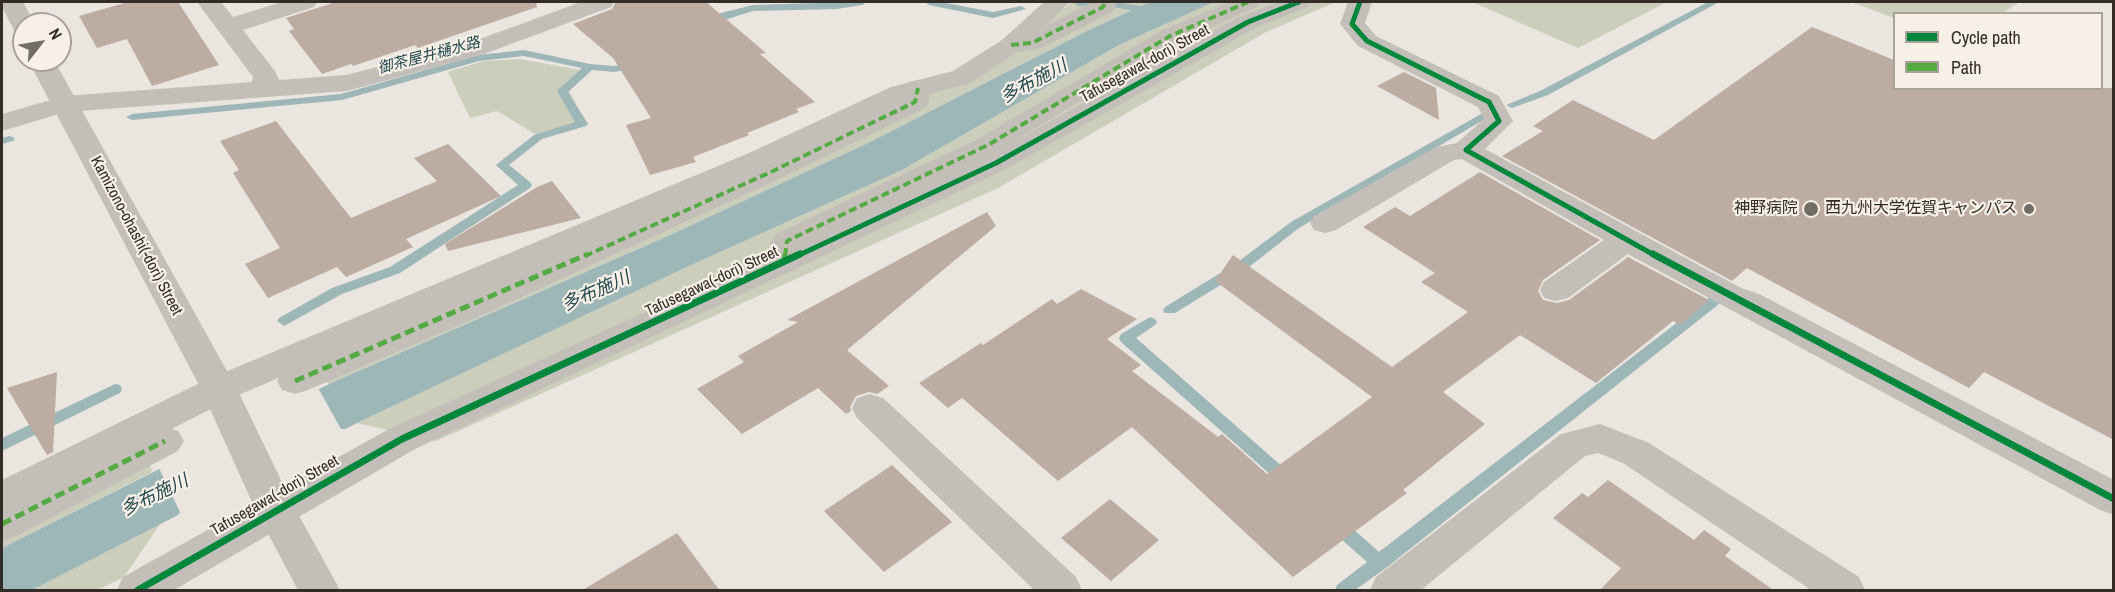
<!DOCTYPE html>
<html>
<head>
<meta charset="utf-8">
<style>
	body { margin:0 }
	#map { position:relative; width:2115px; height:592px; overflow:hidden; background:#eae5de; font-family:"Archivo Narrow",sans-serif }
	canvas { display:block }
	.frame { position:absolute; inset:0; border:3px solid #332c27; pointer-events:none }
	.legend { position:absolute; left:1893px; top:12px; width:210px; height:78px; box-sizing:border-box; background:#f7f0e6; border:2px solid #a9a29a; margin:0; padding:8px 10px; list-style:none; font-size:18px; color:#332c27 }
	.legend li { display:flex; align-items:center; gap:12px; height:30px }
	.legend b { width:30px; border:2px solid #a9a29a }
	.north { position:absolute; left:12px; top:12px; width:60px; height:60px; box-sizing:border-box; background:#f7f0e6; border:2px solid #a9a29a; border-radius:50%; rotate:59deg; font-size:16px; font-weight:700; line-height:24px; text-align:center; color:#332c27 }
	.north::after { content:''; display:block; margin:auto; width:21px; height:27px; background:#736d67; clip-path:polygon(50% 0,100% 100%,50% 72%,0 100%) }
</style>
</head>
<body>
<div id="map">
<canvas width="2115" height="592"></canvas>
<div class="frame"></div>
<ul class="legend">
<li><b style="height:8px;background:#00873e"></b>Cycle path</li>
<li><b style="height:8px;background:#54ab44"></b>Path</li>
</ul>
<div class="north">N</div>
</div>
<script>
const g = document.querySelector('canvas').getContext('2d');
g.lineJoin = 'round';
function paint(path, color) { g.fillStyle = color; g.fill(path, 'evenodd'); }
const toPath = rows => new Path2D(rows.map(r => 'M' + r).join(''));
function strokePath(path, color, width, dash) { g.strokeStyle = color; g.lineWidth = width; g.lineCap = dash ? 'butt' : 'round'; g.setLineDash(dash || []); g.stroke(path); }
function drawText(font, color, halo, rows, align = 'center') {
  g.font = font + ' "Archivo Narrow","Noto Sans JP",sans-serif'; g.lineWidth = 4.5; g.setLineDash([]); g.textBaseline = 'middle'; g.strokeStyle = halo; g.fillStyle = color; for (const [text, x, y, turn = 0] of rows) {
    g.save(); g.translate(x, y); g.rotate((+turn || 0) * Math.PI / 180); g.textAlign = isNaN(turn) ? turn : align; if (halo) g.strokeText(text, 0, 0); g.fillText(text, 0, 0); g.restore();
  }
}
paint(toPath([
	[1072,2,1150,2,1089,30,868,143,668,236,329,384,310,367,902,99,975,79],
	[1214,2,1336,2,1266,32,998,188,436,441,357,423,689,266,902,170,1119,45],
	[1472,2,1667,2,1578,48],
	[1851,2,2019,2,2003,13,1894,14,1894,18],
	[520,59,585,71,568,89,585,121,537,135,497,111,470,118,448,72,484,61],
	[144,439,152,472,2,548,2,511],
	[160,524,124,577,97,590,32,590]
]), '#caceba');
paint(toPath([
	[1150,2,1214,2,1119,45,902,170,689,266,357,423,32,590,2,590,2,548,329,384,668,236,868,143,1089,30]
]), '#9db7b8');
paint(toPath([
	[317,386,341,429,351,429,176,519,180,512,158,466]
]), '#eae5de');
paint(toPath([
	[847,2,867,2,862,5,837,9,753,11,705,26,700,23,721,13,753,5,847,2],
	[924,2,941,2,993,12,1021,6,1026,9,993,18,929,5,924,2],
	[1075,2,1116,2,1151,8,1156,11,1151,14,1114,7,1079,6,1076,5,1075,2],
	[1708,2,1719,2,1548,95,1512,108,1506,105,1540,91,1708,2],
	[524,50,590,64,614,66,637,62,642,65,641,67,614,72,592,70,568,92,588,124,586,126,542,139,509,165,530,182,532,185,530,188,400,273,342,294,284,326,277,321,279,318,332,288,390,267,518,185,496,165,534,135,575,122,557,91,582,68,524,56,479,61,342,100,132,120,126,117,132,114,341,94,478,55,524,50],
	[1481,114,1487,117,1485,119,1299,228,1245,270,1175,313,1165,313,1163,310,1165,307,1235,264,1291,222,1481,114],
	[9,136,13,137,15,139,13,141,2,144,2,138,9,136],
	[1714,296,1719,298,1721,301,1719,304,1386,568,1355,590,1335,590,1337,585,1367,562,1331,530,1329,525,1331,520,1337,518,1343,520,1379,552,1709,298,1714,296],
	[1150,317,1155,319,1157,322,1155,325,1136,338,1293,476,1295,480,1293,484,1287,486,1281,484,1121,342,1119,338,1121,334,1150,317],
	[115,384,120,385,122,389,120,393,2,451,2,438,115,384]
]), '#9db7b8');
paint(toPath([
	[128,2,178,2,219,65,152,86,127,39,97,48,79,16],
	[336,2,536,2,537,7,418,48,415,45,353,66,351,64,322,74,289,31,294,29,286,18],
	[616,2,706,2,766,53,760,54,815,102,796,109,799,112,747,133,749,135,693,157,696,162,650,175,626,125,651,118,613,58,573,24,612,9],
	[1812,27,1894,60,1894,88,2114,88,2114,440,1984,372,1969,388,1747,268,1732,281,1502,156,1543,131,1533,126,1573,100,1654,140],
	[1404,72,1436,88,1439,120,1377,86],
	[276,121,351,218,437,181,414,158,448,144,501,196,406,239,413,247,346,277,337,267,268,298,245,264,280,248,233,173,239,170,220,141],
	[1480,172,1600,240,1543,280,1538,291,1543,300,1557,303,1569,300,1628,257,1709,300,1680,325,1673,321,1596,383,1520,335,1443,392,1485,424,1403,490,1407,493,1293,577,1132,427,1058,481,962,398,948,408,919,383,981,343,983,345,1052,299,1057,304,1081,289,1137,319,1107,339,1141,365,1132,371,1218,437,1222,434,1267,474,1372,397,1215,281,1233,255,1392,367,1468,312,1421,282,1435,273,1363,227,1395,207,1410,216],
	[552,181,581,218,448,251,445,244,537,187],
	[987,212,996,226,847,350,889,386,877,394,869,392,856,396,850,407,851,411,846,414,818,388,742,434,697,389,744,362,738,356,798,322,787,320],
	[57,372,53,452,47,455,7,388],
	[892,465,952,522,884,572,824,511],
	[1608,480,1694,540,1704,530,1731,549,1725,556,1775,591,1599,591,1621,568,1553,518,1582,493,1588,497],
	[1110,499,1159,540,1111,581,1061,538],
	[677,533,720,591,581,591]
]), '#bcaca2');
paint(toPath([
	[1093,2,1117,2,1112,12,1041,48,1011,53,1002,50,998,45,1002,40,1026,36,1093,2],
	[1229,2,1260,2,1257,7,1179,41,998,151,802,246,800,263,795,270,784,274,773,270,768,263,771,241,776,234,978,139,1161,31,1229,2],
	[918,80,927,82,931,88,929,102,925,108,783,177,480,316,308,390,295,394,282,390,277,381,282,372,456,300,763,165,902,98,909,82,918,80],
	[165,427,178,431,184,441,178,451,16,536,2,540,2,506,152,431,165,427]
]), '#c3beb8');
paint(toPath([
	[197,2,221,2,233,17,282,2,317,2,314,7,243,30,275,71,279,80,346,75,466,44,581,2,614,2,611,7,484,54,347,91,66,112,2,131,2,114,64,96,252,82,253,77,197,2],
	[1044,2,1070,2,1020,50,971,83,909,99,769,165,232,398,16,509,2,514,2,480,206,380,749,153,891,87,953,71,1002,40,1044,2],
	[1279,2,1311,2,1308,7,1257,27,1006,169,415,449,174,590,117,590,123,577,389,429,986,157,1239,17,1279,2],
	[1348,2,1372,2,1365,23,1376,36,1499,96,1513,121,1485,149,1739,287,1761,295,2114,480,2114,515,2100,510,1628,254,1568,298,1556,301,1544,298,1540,290,1544,282,1604,240,1462,159,1454,160,1336,230,1325,233,1314,230,1310,223,1314,216,1436,147,1457,143,1484,119,1478,107,1358,46,1340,24,1348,2],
	[870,394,883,398,1076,577,1082,590,1034,590,857,418,852,408,857,398,870,394],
	[1600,424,1649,443,1859,577,1865,590,1811,590,1623,463,1598,453,1585,456,1421,590,1370,590,1376,577,1561,434,1600,424]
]), '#c3beb8');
paint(toPath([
	[2,2,23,2,35,24,24,24,24,34,15,32,2,7,2,2],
	[28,60,54,60,237,389,292,503,340,590,298,590,256,511,201,389,28,60]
]), '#c3beb8');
strokePath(toPath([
	[1011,45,1032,43,1103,7,1105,2],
	[585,256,773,171,915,102,918,88],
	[785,256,787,241,988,145,1170,36,1248,2]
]), '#54ab44', 4, [8, 4]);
strokePath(toPath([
	[784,263,785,254],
	[295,381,588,254],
	[2,524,165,441]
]), '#54ab44', 5, [10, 5]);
strokePath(toPath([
	[1360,2,1352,24,1367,41,1489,102,1499,121,1466,150,1656,256],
	[797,256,996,163,1248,22,1299,2]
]), '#00873e', 5);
strokePath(toPath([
	[1653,254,2114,499],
	[138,590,402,439,800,254]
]), '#00873e', 7);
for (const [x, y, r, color] of [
	[1811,209,8,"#736d67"],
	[2029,209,6,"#736d67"]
]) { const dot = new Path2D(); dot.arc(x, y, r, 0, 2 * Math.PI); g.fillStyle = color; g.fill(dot); strokePath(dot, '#f7f0e6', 2); }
drawText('italic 15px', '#21494f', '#f7f0e6', [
	["御茶屋井樋水路",429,56,-15]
]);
drawText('16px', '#332c27', '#f7f0e6', [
	["Tafusegawa(-dori) Street",1145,64,-29],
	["Kamizono-ohashi(-dori) Street",136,236,62],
	["Tafusegawa(-dori) Street",712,282,-25],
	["Tafusegawa(-dori) Street",275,496,-30]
]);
drawText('16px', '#332c27', '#f7f0e6', [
	["神野病院",1798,209],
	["西九州大学佐賀キャンパス",2017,209]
], 'right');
drawText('italic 18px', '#21494f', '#f7f0e6', [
	["多布施川",1034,82,-28],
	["多布施川",596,292,-24],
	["多布施川",155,496,-26]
]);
</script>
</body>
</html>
